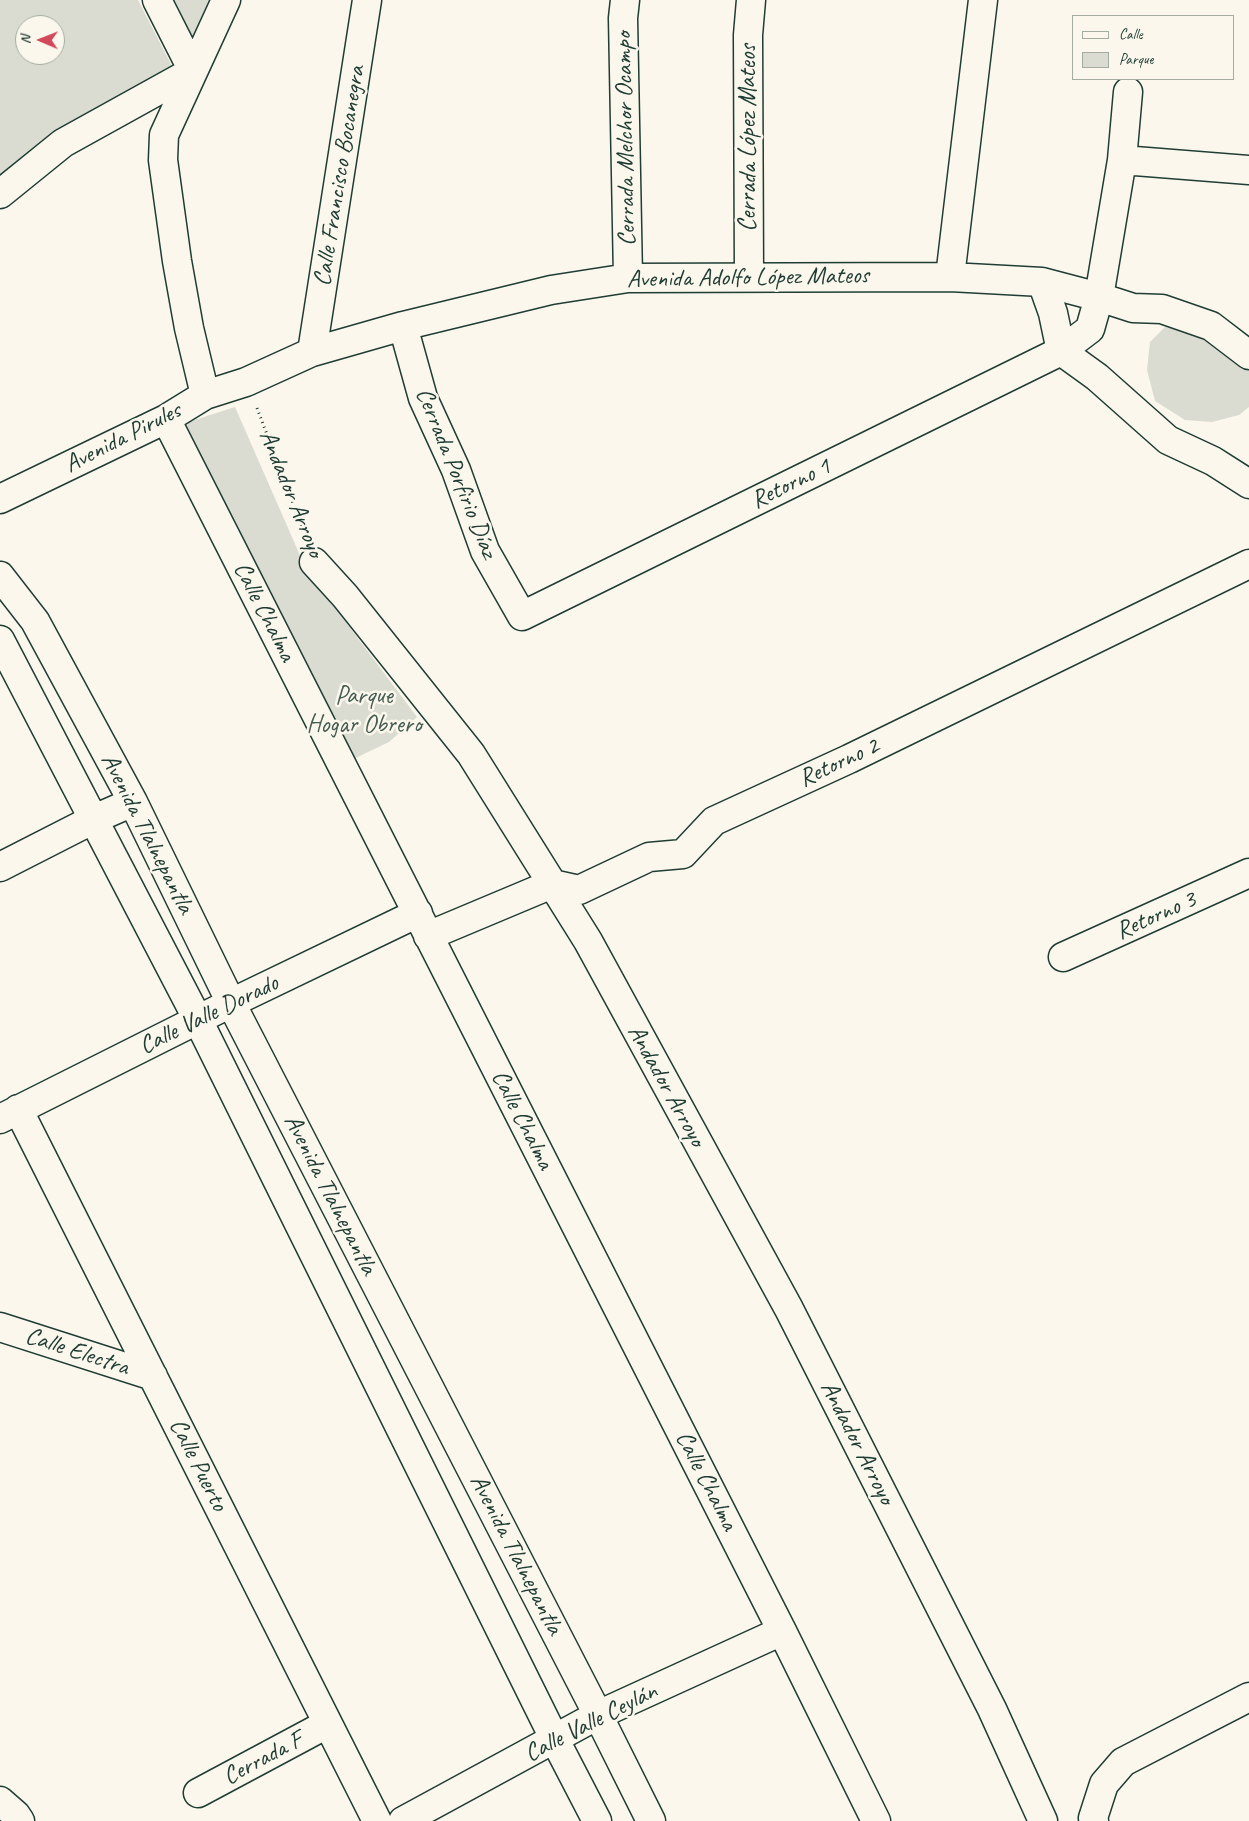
<!DOCTYPE html>
<html>
<head>
<meta charset="utf-8">
<style>
	body { margin:0 }
	#map { position:relative; width:1249px; height:1821px; overflow:hidden; background:#fbf7ec; font-family:Caveat,sans-serif }
	canvas { display:block }
	.legend { position:absolute; left:1072px; top:15px; width:162px; height:65px; box-sizing:border-box; background:#fbf7ec; border:1px solid #a3ada2; margin:0; padding:6px 9px; list-style:none; font-size:15px; color:#1f3d34 }
	.legend li { display:flex; align-items:center; gap:10px; height:25px }
	.legend b { width:25px; border:1px solid #a3ada2 }
	.north { position:absolute; left:15px; top:15px; width:50px; height:50px; box-sizing:border-box; background:#fbf7ec; border:1px solid #a3ada2; border-radius:50%; rotate:271deg; font-size:14px; font-weight:700; line-height:20px; text-align:center; color:#1f3d34 }
	.north::after { content:''; display:block; margin:auto; width:18px; height:22px; background:#d1495b; clip-path:polygon(50% 0,100% 100%,50% 72%,0 100%) }
</style>
</head>
<body>
<div id="map">
<canvas width="1249" height="1821"></canvas>
<ul class="legend">
<li><b style="height:6px;background:#fbf7ec"></b>Calle</li>
<li><b style="height:14px;background:#dbdcd1"></b>Parque</li>
</ul>
<div class="north">N</div>
</div>
<script>
const g = document.querySelector('canvas').getContext('2d');
g.lineJoin = 'round';
function paint(path, color) { g.fillStyle = color; g.fill(path, 'evenodd'); }
const toPath = rows => new Path2D(rows.map(r => 'M' + r).join(''));
function strokePath(path, color, width, dash) { g.strokeStyle = color; g.lineWidth = width; g.lineCap = dash ? 'butt' : 'round'; g.setLineDash(dash || []); g.stroke(path); }
function drawText(font, color, halo, rows, align = 'center') {
  g.font = font + ' Caveat,sans-serif'; g.lineWidth = 5; g.setLineDash([]); g.textBaseline = 'middle'; g.strokeStyle = halo; g.fillStyle = color; for (const [text, x, y, turn = 0] of rows) {
    g.save(); g.translate(x, y); g.rotate((+turn || 0) * Math.PI / 180); g.textAlign = isNaN(turn) ? turn : align; if (halo) g.strokeText(text, 0, 0); g.fillText(text, 0, 0); g.restore();
  }
}
paint(toPath([
	[0,0,138,0,174,70,0,179],
	[25,25,55,25,55,55,25,55],
	[167,0,216,0,191,49],
	[1165,327,1179,329,1210,342,1249,363,1249,407,1239,415,1212,422,1185,420,1155,401,1147,370,1150,342],
	[235,407,306,569,417,717,389,742,341,765,182,424]
]), '#dbdcd1');
const minor = toPath([
	[157,0,193,71],
	[625,0,623,18,628,278],
	[1122,160,1249,170],
	[0,194,63,143,193,71],
	[749,277,748,35,751,0],
	[950,277,983,0],
	[1042,282,1053,313,1061,351,1097,377,1168,440,1213,461,1249,484],
	[403,326,423,398,456,470,485,551,522,616,1061,351,1090,329,1099,297,1122,160,1128,92],
	[312,352,367,0],
	[205,395,189,328,177,261,163,160,164,135,226,0],
	[166,419,782,1631,876,1821],
	[0,499,166,419,205,395,246,382,312,352,403,326,551,290,628,278,950,277,1042,282,1099,297,1133,308,1162,309,1211,326,1249,355],
	[314,562,345,596,471,754,588,941,789,1309,992,1709,1043,1821],
	[0,576,35,621,133,802,231,1003,598,1715,651,1821],
	[0,640,198,1020,555,1740,597,1821],
	[0,867,94,819,133,802],
	[428,936,552,884,579,890,649,857,683,854,714,821,849,759,1249,564],
	[1063,957,1249,873],
	[18,1109,377,1821],
	[0,1119,231,1003,418,913],
	[0,1327,153,1376],
	[198,1793,327,1724],
	[0,1801,16,1815,20,1821],
	[403,1821,598,1715,782,1631],
	[1094,1821,1093,1818,1104,1784,1123,1762,1249,1697]
]);
strokePath(minor, '#1f3d34', 31);
strokePath(toPath([
	[257,408,305,535]
]), '#1f3d34', 3, [1, 4]);
strokePath(minor, '#fbf7ec', 28);
drawText('25px', '#1f3d34', '#fbf7ec', [
	["Cerrada López Mateos",748,138,-90],
	["Cerrada Melchor Ocampo",626,139,-91],
	["Calle Francisco Bocanegra",340,176,-81],
	["Avenida Adolfo López Mateos",748,278,-1],
	["Avenida Pirules",123,438,-27],
	["Cerrada Porfirio Díaz",456,473,68],
	["Retorno 1",791,484,-26],
	["Andador Arroyo",291,494,68],
	["Calle Chalma",264,612,63],
	["Retorno 2",839,763,-25],
	["Avenida Tlalnepantla",147,834,63],
	["Retorno 3",1156,916,-24],
	["Calle Valle Dorado",209,1015,-26],
	["Andador Arroyo",666,1086,61],
	["Calle Chalma",522,1120,63],
	["Avenida Tlalnepantla",330,1195,63],
	["Calle Electra",77,1352,18],
	["Andador Arroyo",857,1443,63],
	["Calle Puerto",198,1465,63],
	["Calle Chalma",706,1481,63],
	["Avenida Tlalnepantla",516,1555,63],
	["Calle Valle Ceylán",591,1723,-27],
	["Cerrada F",263,1759,-28]
]);
drawText('25px', '#455d53', '#fbf7ec', [
	["Parque",364,696],
	["Hogar Obrero",364,725]
]);
</script>
</body>
</html>
